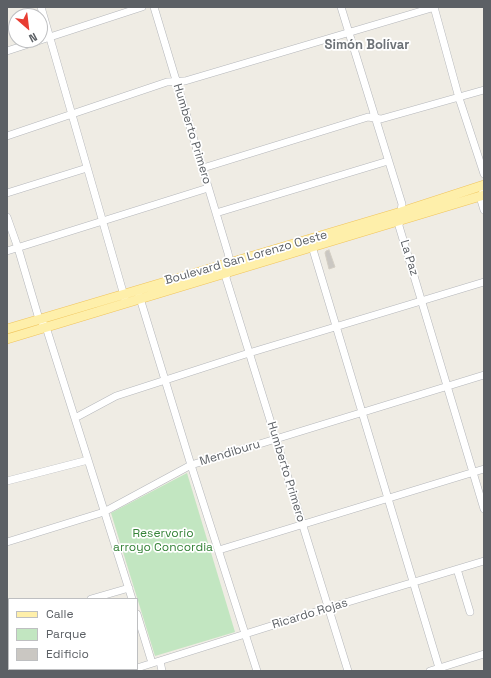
<!DOCTYPE html>
<html>
<head>
<meta charset="utf-8">
<style>
	body { margin:0 }
	#map { position:relative; width:491px; height:678px; overflow:hidden; background:#efece4; font-family:"Space Grotesk",sans-serif }
	canvas { display:block }
	.frame { position:absolute; inset:0; border:8px solid #5c6065; pointer-events:none }
	.legend { position:absolute; left:8px; top:598px; width:130px; height:72px; box-sizing:border-box; background:#fff; border:1px solid #bebfc1; margin:0; padding:5px 7px; list-style:none; font-size:12px; color:#5c6065 }
	.legend li { display:flex; align-items:center; gap:8px; height:20px }
	.legend b { width:20px; border:1px solid #bebfc1 }
	.north { position:absolute; left:8px; top:8px; width:40px; height:40px; box-sizing:border-box; background:#fff; border:1px solid #bebfc1; border-radius:50%; rotate:152deg; font-size:11px; font-weight:700; line-height:16px; text-align:center; color:#5c6065 }
	.north::after { content:''; display:block; margin:auto; width:14px; height:18px; background:#e83d32; clip-path:polygon(50% 0,100% 100%,50% 72%,0 100%) }
</style>
</head>
<body>
<div id="map">
<canvas width="491" height="678"></canvas>
<div class="frame"></div>
<ul class="legend">
<li><b style="height:5px;background:#feefaa"></b>Calle</li>
<li><b style="height:11px;background:#c2e6c1"></b>Parque</li>
<li><b style="height:11px;background:#cac7c2"></b>Edificio</li>
</ul>
<div class="north">N</div>
</div>
<script>
const g = document.querySelector('canvas').getContext('2d');
g.lineJoin = 'round';
function paint(path, color) { g.fillStyle = color; g.fill(path, 'evenodd'); }
const toPath = rows => new Path2D(rows.map(r => 'M' + r).join(''));
function strokePath(path, color, width, dash) { g.strokeStyle = color; g.lineWidth = width; g.lineCap = dash ? 'butt' : 'round'; g.setLineDash(dash || []); g.stroke(path); }
function drawText(font, color, halo, rows, align = 'center') {
  g.font = font + ' "Space Grotesk",sans-serif'; g.lineWidth = 3.5; g.setLineDash([]); g.textBaseline = 'middle'; g.strokeStyle = halo; g.fillStyle = color; for (const [text, x, y, turn = 0] of rows) {
    g.save(); g.translate(x, y); g.rotate((+turn || 0) * Math.PI / 180); g.textAlign = isNaN(turn) ? turn : align; if (halo) g.strokeText(text, 0, 0); g.fillText(text, 0, 0); g.restore();
  }
}
paint(toPath([
	[187,473,235,632,155,656,111,513]
]), '#c2e6c1');
const building = toPath([
	[329,250,335,267,329,269,325,253,326,251,329,250]
]);
paint(building, '#cac7c2');
strokePath(building, '#d3cec3', 1);
const minor = toPath([
	[41,7,125,299],
	[154,7,228,253,230,262,226,278,348,671],
	[341,7,402,204,399,226,484,509],
	[434,7,459,98,484,174],
	[7,51,142,7],
	[7,136,167,82,185,81,435,7],
	[203,168,368,117,381,119,484,90],
	[483,191,481,200,484,210],
	[7,193,87,168],
	[216,213,388,161],
	[7,217,18,248,39,319,46,327,132,599],
	[311,243,440,671],
	[7,251,208,188],
	[139,295,191,465,257,671],
	[75,418,116,396,249,353,484,282],
	[7,481,88,460],
	[7,542,104,512,191,465,484,375],
	[219,550,484,469],
	[457,569,470,612],
	[91,599,129,588],
	[137,614,152,663],
	[7,624,9,623],
	[7,655,9,662],
	[160,661,162,671],
	[137,668,328,608,484,561],
	[11,669,11,671],
	[128,671,134,669],
	[430,671,484,654]
]);
const major = toPath([
	[7,329,401,212,484,185],
	[7,339,484,195]
]);
strokePath(minor, '#b5b7bb', 8);
strokePath(major, '#f0c45c', 10);
strokePath(minor, '#fff', 7);
strokePath(major, '#feefaa', 9);
drawText('12px', '#5c6065', '#fff', [
	["Humberto Primero",192,134,73],
	["Boulevard San Lorenzo Oeste",246,258,-16],
	["La Paz",409,258,73],
	["Mendiburu",230,453,-17],
	["Humberto Primero",286,472,73],
	["Ricardo Rojas",310,614,-17]
]);
drawText('12px', '#358338', '#fff', [
	["Reservorio",163,534],
	["arroyo Concordia",163,548]
]);
drawText('bold 13px', '#6d7277', '#fff', [
	["Simón Bolívar",367,45]
]);
</script>
</body>
</html>
